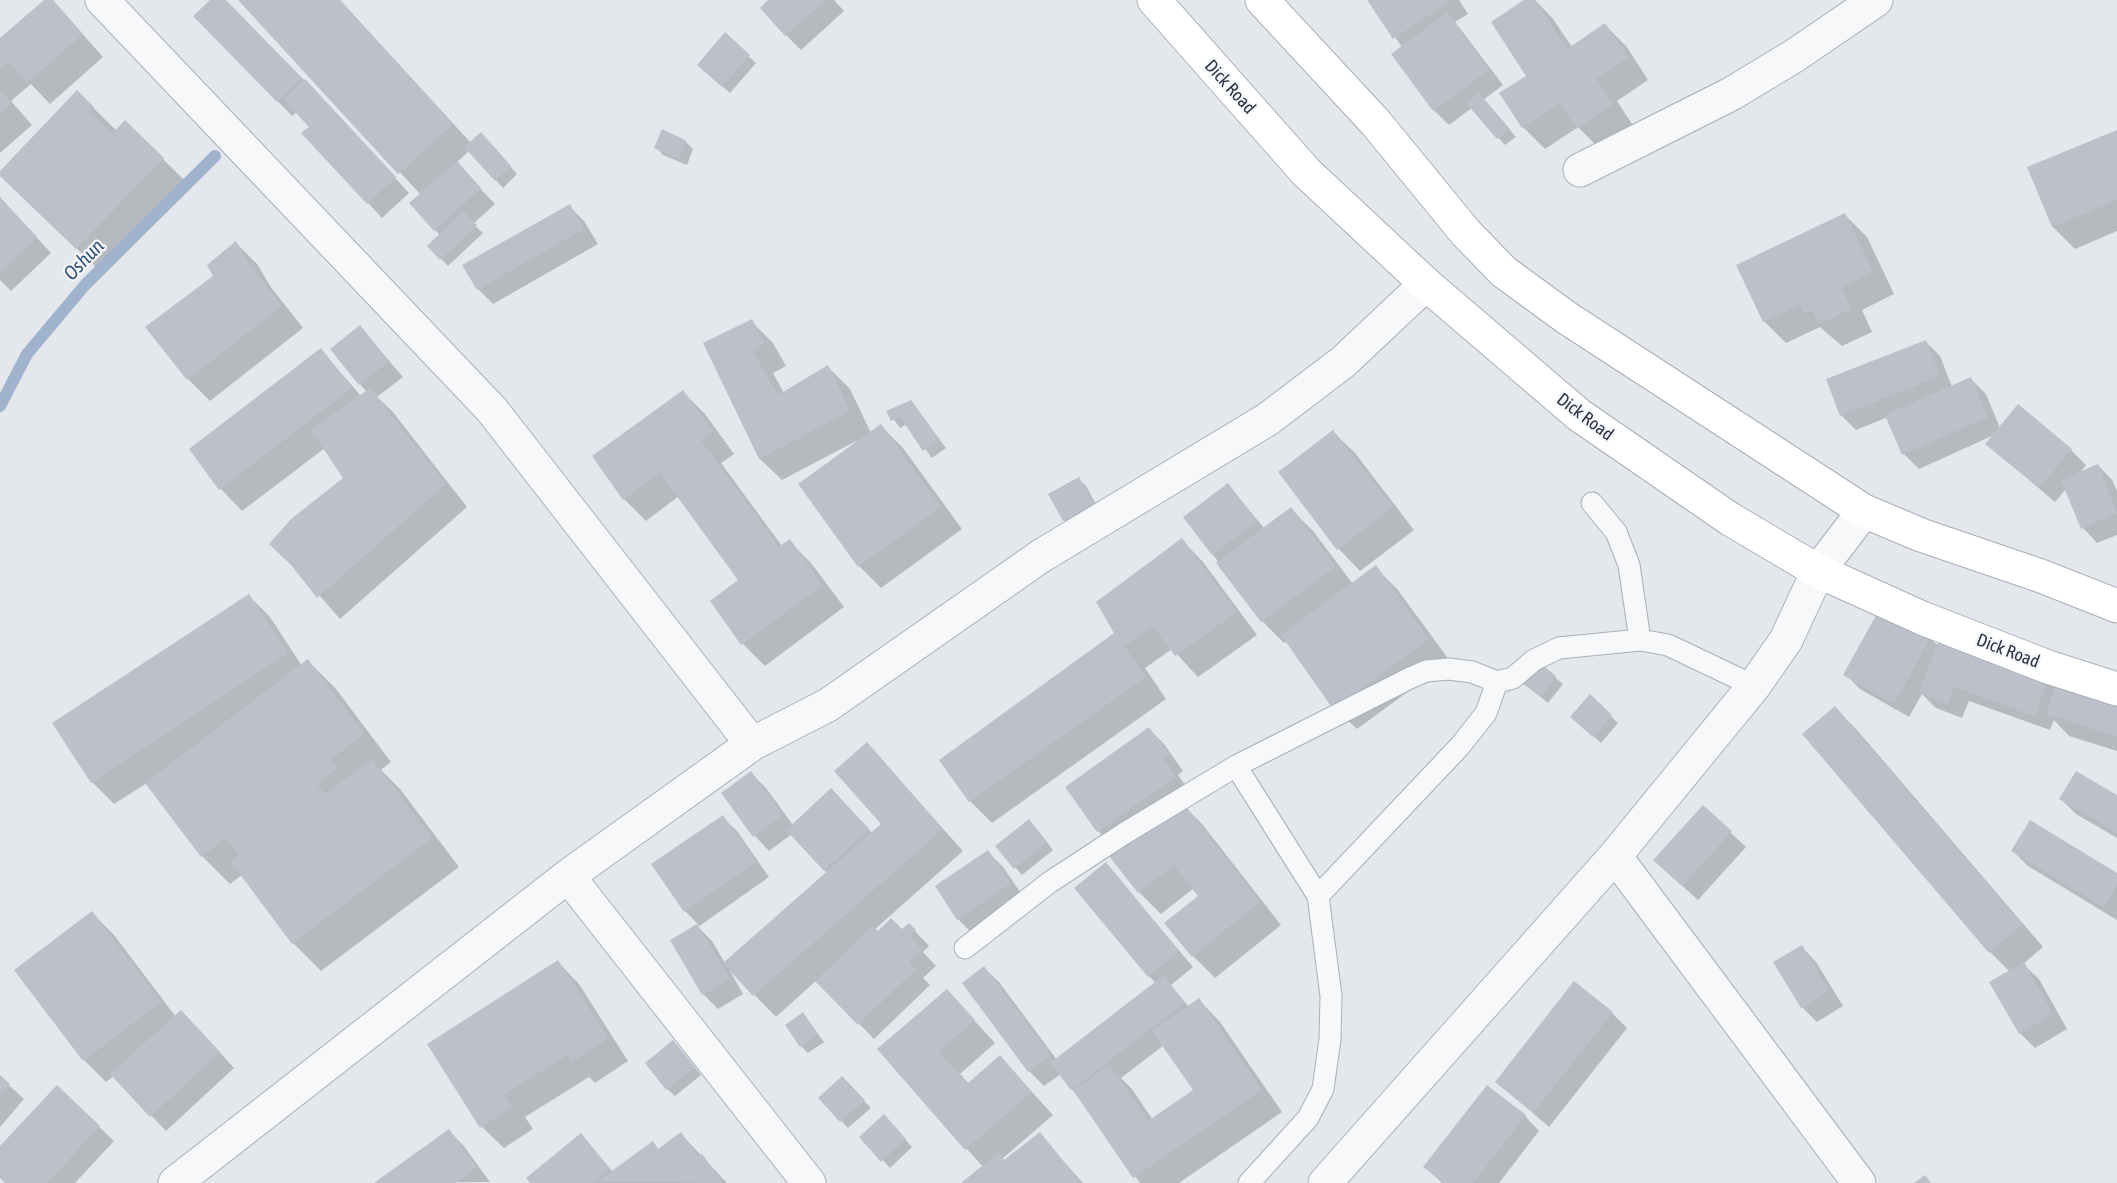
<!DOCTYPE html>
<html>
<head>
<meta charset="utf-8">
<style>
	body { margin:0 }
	canvas { display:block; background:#e4e7ec }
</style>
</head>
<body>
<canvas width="2117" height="1183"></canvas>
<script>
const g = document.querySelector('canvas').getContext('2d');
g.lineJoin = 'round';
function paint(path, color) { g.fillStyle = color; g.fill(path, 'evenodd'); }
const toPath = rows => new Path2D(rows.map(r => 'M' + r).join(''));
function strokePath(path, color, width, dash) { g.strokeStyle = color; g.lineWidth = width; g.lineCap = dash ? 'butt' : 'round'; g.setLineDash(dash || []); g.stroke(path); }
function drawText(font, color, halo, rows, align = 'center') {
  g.font = font + ' "Asap Condensed",sans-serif'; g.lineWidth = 4.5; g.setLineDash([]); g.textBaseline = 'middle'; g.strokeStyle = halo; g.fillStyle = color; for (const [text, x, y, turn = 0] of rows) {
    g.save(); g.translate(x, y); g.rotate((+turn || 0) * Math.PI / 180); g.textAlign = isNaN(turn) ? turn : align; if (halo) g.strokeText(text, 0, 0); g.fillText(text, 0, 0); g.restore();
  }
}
paint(toPath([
	[46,0,52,0,103,57,50,104,31,84,11,101,32,125,0,153,0,40],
	[212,0,224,0,320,96,409,193,382,218,368,203,311,127,297,112,292,116,196,16],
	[241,0,340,0,471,143,488,141,517,174,503,188,469,151,456,163,495,204,473,224,483,233,448,266,429,246,440,235,435,230,421,195],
	[771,0,834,0,844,11,801,50,786,35],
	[1369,0,1459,0,1468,14,1455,22,1503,85,1483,100,1516,137,1505,145,1472,108,1449,125,1434,110,1393,54,1402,47],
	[1527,0,1535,0,1553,19,1572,47,1605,25,1627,47,1648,80,1617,101,1634,127,1600,149,1578,127,1545,149,1523,127,1528,76],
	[725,35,756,63,730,93,706,72],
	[77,92,117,131,163,159,185,181,99,270,0,174],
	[2117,131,2117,231,2075,249,2053,227,2029,168],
	[686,142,693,149,687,165,663,155,656,147],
	[0,198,51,253,11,291,0,280],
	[569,206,584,221,598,244,493,304,478,289],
	[1845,215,1867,237,1894,294,1862,310,1872,332,1842,346,1820,327,1786,343,1764,321],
	[236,243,258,265,270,286,303,328,210,401,188,379,215,277],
	[751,321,773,343,786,366,773,373,784,393,828,367,850,389,871,433,881,426,903,448,962,529,881,588,859,566,800,485,858,440,782,480,760,459,705,343],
	[360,327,403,377,377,397,392,411,467,507,340,619,299,572,345,478,325,448,242,511,221,489,191,449,321,350,361,396,367,392,360,384],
	[1925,341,1940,356,1952,387,1971,379,1986,394,2000,428,2071,450,2086,465,2079,474,2098,465,2112,480,2117,491,2117,535,2097,543,2083,528,2066,489,2055,502,1987,444,1994,435,1919,469,1904,454,1888,417,1856,430,1841,415],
	[683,392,705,414,734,454,721,463,782,546,789,541,811,563,844,607,765,666,743,644,712,601,740,581,679,496,646,521,624,499],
	[911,402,946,448,932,458,907,424,900,428,888,411],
	[1333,432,1355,453,1414,530,1360,571,1339,549,1280,472],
	[1079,479,1086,486,1100,512,1071,528,1064,520,1050,494],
	[1228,485,1265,529,1291,509,1313,531,1353,584,1375,567,1397,589,1450,661,1357,729,1335,708,1287,641,1284,643,1262,621,1185,517],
	[1182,540,1203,562,1257,635,1198,677,1172,649,1145,668,1166,699,992,823,970,801,1115,634],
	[248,595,270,617,302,666,308,661,336,689,391,762,381,770,400,789,459,867,321,971,293,943,242,875,230,884,202,856,147,783,114,804,92,782,54,724],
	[1930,638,1938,646,2117,696,2117,751,2069,736,2054,720,2050,730,1969,701,1962,718,1936,708,1922,694,1909,717,1860,689,1845,674],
	[1540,665,1563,684,1548,703,1525,684],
	[1590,696,1618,723,1601,743,1579,724],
	[1835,708,1857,730,2043,947,2023,964,2039,979,2067,1029,2035,1048,2020,1033,2010,972,1990,952],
	[1149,729,1164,744,1183,771,1178,775,1190,792,1113,846,1098,831],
	[867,744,963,851,874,930,878,933,903,931,909,925,929,946,923,952,936,966,923,978,930,985,874,1039,817,980,776,1017,729,969,743,994,718,1009,703,994,672,941,699,925,685,911,722,817,737,831,769,877,698,927,712,941,725,963,827,873,792,834,769,851,755,836,723,794,751,773,766,788,793,825,846,805,872,833,883,824],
	[2117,796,2117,838,2076,814,2061,799],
	[1180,802,1202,824,1281,925,1215,978,1193,956,1200,896,1194,888,1161,914,1139,892],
	[1703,807,1746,847,1698,900,1670,875],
	[1036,828,1053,850,1022,875,998,847],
	[2013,851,2117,875,2117,920,2028,866],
	[988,852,1003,867,1025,899,973,934,958,919,937,887],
	[1106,864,1193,967,1171,985,1189,1007,1199,1000,1220,1022,1282,1112,1179,1183,1140,1183,1061,1074,1044,1086,1029,1071,964,983,984,968,999,982,1057,1060,1156,983,1149,976],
	[1164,1045,1195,1090,1153,1120,1132,1089,1121,1078],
	[92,913,114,935,176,1017,196,1026,234,1068,166,1131,114,1076,106,1082,84,1060],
	[1802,947,1816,962,1843,1006,1817,1022,1802,1007],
	[558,962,579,984,628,1061,595,1083,589,1077,525,1117,533,1129,504,1148,482,1127],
	[947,991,995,1043,960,1074,969,1084,1000,1057,1053,1115,1002,1159,1004,1162,1039,1134,1083,1183,964,1183,983,1167,879,1050],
	[1612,1013,1627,1028,1549,1127,1497,1082],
	[803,1014,824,1042,808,1053,801,1046],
	[680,1049,701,1075,675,1096,667,1089],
	[0,1077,24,1099,0,1127],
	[849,1085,871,1108,848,1128,820,1098],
	[1525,1116,1539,1131,1499,1183,1442,1183,1425,1167],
	[891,1124,912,1147,890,1168,861,1137],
	[99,1127,114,1141,75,1183,6,1183,0,1177,0,1148],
	[449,1131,463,1145,490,1182,377,1183],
	[681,1134,727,1183,531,1183,581,1135,613,1172,652,1143,659,1150]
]), '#0003');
strokePath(toPath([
	[0,406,27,354,85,285,215,156]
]), '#9fb4cc', 12);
paint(toPath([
	[44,0,53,0,83,34,27,83,9,62,0,70,0,38],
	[210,0,226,0,302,78,277,102,193,16],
	[238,0,340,0,453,124,398,174],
	[768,0,826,0,785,36,760,8],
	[1367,0,1452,0,1393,39],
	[1524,0,1535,0,1567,49,1605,23,1628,58,1596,79,1613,104,1577,129,1560,103,1522,128,1499,93,1526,76,1491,22],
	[1447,12,1489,70,1433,111,1391,54],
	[725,32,750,55,722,87,697,65],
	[305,79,396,177,367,204,301,133,309,127,283,99],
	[0,89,11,103,0,113],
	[77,90,94,107,89,112,112,134,125,120,164,158,76,249,0,176,0,171],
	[1478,92,1510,129,1497,139,1466,103],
	[662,129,687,141,679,159,654,148],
	[2117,130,2117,200,2052,227,2027,167],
	[481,132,511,166,495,181,464,147],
	[457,161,481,188,434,231,409,203],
	[0,197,37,237,0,272],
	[570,204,584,229,477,290,462,265],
	[463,211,477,225,440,260,427,246],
	[1845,213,1873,272,1841,288,1851,309,1819,324,1812,310,1804,314,1800,305,1763,322,1736,265],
	[236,241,248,262,282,306,187,380,145,327,213,276,207,265],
	[752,319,765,344,752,350,778,395,828,365,850,411,759,459,703,343],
	[360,325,389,361,359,385,330,349],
	[1926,340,1940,376,1840,416,1826,379],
	[321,348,352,388,219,490,189,449],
	[1971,377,1988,417,1902,455,1885,415],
	[370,388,446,484,317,598,292,566,269,544,291,519,343,478,311,430],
	[683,390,713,431,701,440,779,547,790,539,823,585,741,645,710,601,738,580,660,473,623,500,592,456],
	[911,400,940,440,923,451,900,417,891,421,886,411],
	[2018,404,2072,449,2039,488,1985,444],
	[881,424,941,507,858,567,798,484],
	[1333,430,1393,507,1337,550,1278,472],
	[2098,464,2117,513,2081,529,2061,480],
	[1079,477,1094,505,1063,521,1048,494],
	[1228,483,1257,521,1212,555,1183,517],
	[1291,507,1336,566,1261,622,1216,563],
	[1182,538,1237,612,1175,656,1153,626,1124,646,1146,677,969,802,939,760,1114,633,1096,602],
	[1376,565,1429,639,1333,709,1281,635],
	[249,594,288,653,91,783,52,723],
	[1880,608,1931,637,1894,704,1843,675],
	[1942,632,2051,670,2035,716,1954,687,1947,704,1919,693],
	[308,659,364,734,331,759,338,768,317,784,325,794,372,759,432,838,292,944,230,861,239,855,226,838,201,857,145,783],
	[1540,663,1556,676,1541,697,1523,684],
	[2058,676,2117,695,2117,737,2046,714],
	[1590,694,1612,715,1593,737,1570,717],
	[1835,706,2022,924,1989,953,1802,734],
	[1149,727,1169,755,1164,759,1176,777,1097,832,1065,787],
	[867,742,943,829,753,996,723,963,881,824,834,771],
	[751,771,783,815,753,837,721,793],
	[2076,771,2117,795,2117,833,2059,799],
	[831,788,869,829,824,871,786,830],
	[1181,800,1260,902,1192,957,1164,923,1198,896,1174,865,1138,893,1109,856],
	[1703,805,1732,831,1682,886,1653,860],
	[723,815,756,862,684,912,651,864],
	[1029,819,1047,842,1014,869,995,846],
	[2030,820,2117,873,2117,885,2104,907,2011,851],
	[988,850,1011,883,957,920,935,886],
	[1106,862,1179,951,1148,977,1074,888],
	[92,911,161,1002,83,1061,14,970],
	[891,918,902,929,909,923,916,930,909,936,922,950,909,962,916,969,858,1025,815,981,872,926,878,931],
	[697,924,730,979,702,995,670,940],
	[1802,945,1829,991,1801,1008,1773,962],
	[558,960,608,1038,572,1062,567,1055,504,1095,512,1107,480,1128,427,1044],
	[2024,962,2053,1014,2019,1034,1989,982],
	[984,966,1051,1055,1028,1072,962,983],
	[1164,975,1184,1003,1071,1090,1050,1063],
	[1574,981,1613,1012,1533,1113,1495,1082],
	[947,989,975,1020,939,1051,967,1084,1000,1055,1032,1092,965,1150,877,1049],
	[1199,998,1262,1090,1133,1178,1073,1090,1110,1065,1148,1121,1193,1090,1152,1031],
	[181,1010,220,1052,150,1117,110,1074],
	[803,1012,818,1034,800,1047,785,1025],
	[673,1040,695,1067,666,1090,645,1063],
	[0,1075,10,1084,0,1095],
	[842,1076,865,1100,840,1122,818,1098],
	[57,1085,100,1126,47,1183,5,1183,0,1178,0,1146],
	[1487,1085,1526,1115,1473,1183,1444,1183,1423,1167],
	[884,1114,906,1139,881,1162,859,1137],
	[449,1129,477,1167,455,1183,374,1183],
	[681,1132,698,1156,702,1154,723,1183,598,1181,653,1141,658,1149],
	[1040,1132,1081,1183,961,1183,998,1153,1004,1160],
	[581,1133,610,1169,592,1183,530,1183,526,1178],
	[1925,1175,1931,1183,1914,1183]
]), '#bbc0ca');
const lane = toPath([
	[1592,503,1616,532,1629,565,1640,640],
	[1236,766,1318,896,1331,996,1330,1039,1323,1089,1308,1118,1249,1183],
	[1318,896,1460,746,1486,713,1497,682,1513,678,1534,660,1559,648,1640,640,1668,645,1754,686],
	[965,948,1050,882,1125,833,1236,766,1410,678,1426,671,1449,669,1472,672,1497,682]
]);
const street = toPath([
	[102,0,492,410,752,744],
	[1580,170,1731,94,1794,56,1876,0],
	[1615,856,1859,1183],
	[568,876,809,1183],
	[175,1183,568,876,752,744,828,705,1041,556,1268,419,1343,362,1426,284],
	[1325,1183,1615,856,1754,686,1786,640,1818,571,1864,511]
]);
const secondary = toPath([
	[1154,0,1306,172,1426,284,1579,415,1730,519,1818,571,1922,618,2048,667,2117,689],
	[1262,0,1376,123,1466,233,1504,272,1567,318,1864,511,1921,535,2041,576,2117,606]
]);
strokePath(lane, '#a9aeb7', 23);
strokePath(street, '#a9aeb7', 35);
strokePath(secondary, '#a9aeb7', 35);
strokePath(lane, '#f7f8fa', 21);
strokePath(street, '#f7f8fa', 33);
strokePath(secondary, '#fff', 33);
drawText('18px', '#2b3445', '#f4f6f9', [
	["Dick Road",1230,87,48],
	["Dick Road",1585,417,37],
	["Dick Road",2008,651,21]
]);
drawText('italic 20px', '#34527a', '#f4f6f9', [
	["Oshun",84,260,-46]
]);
</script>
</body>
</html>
